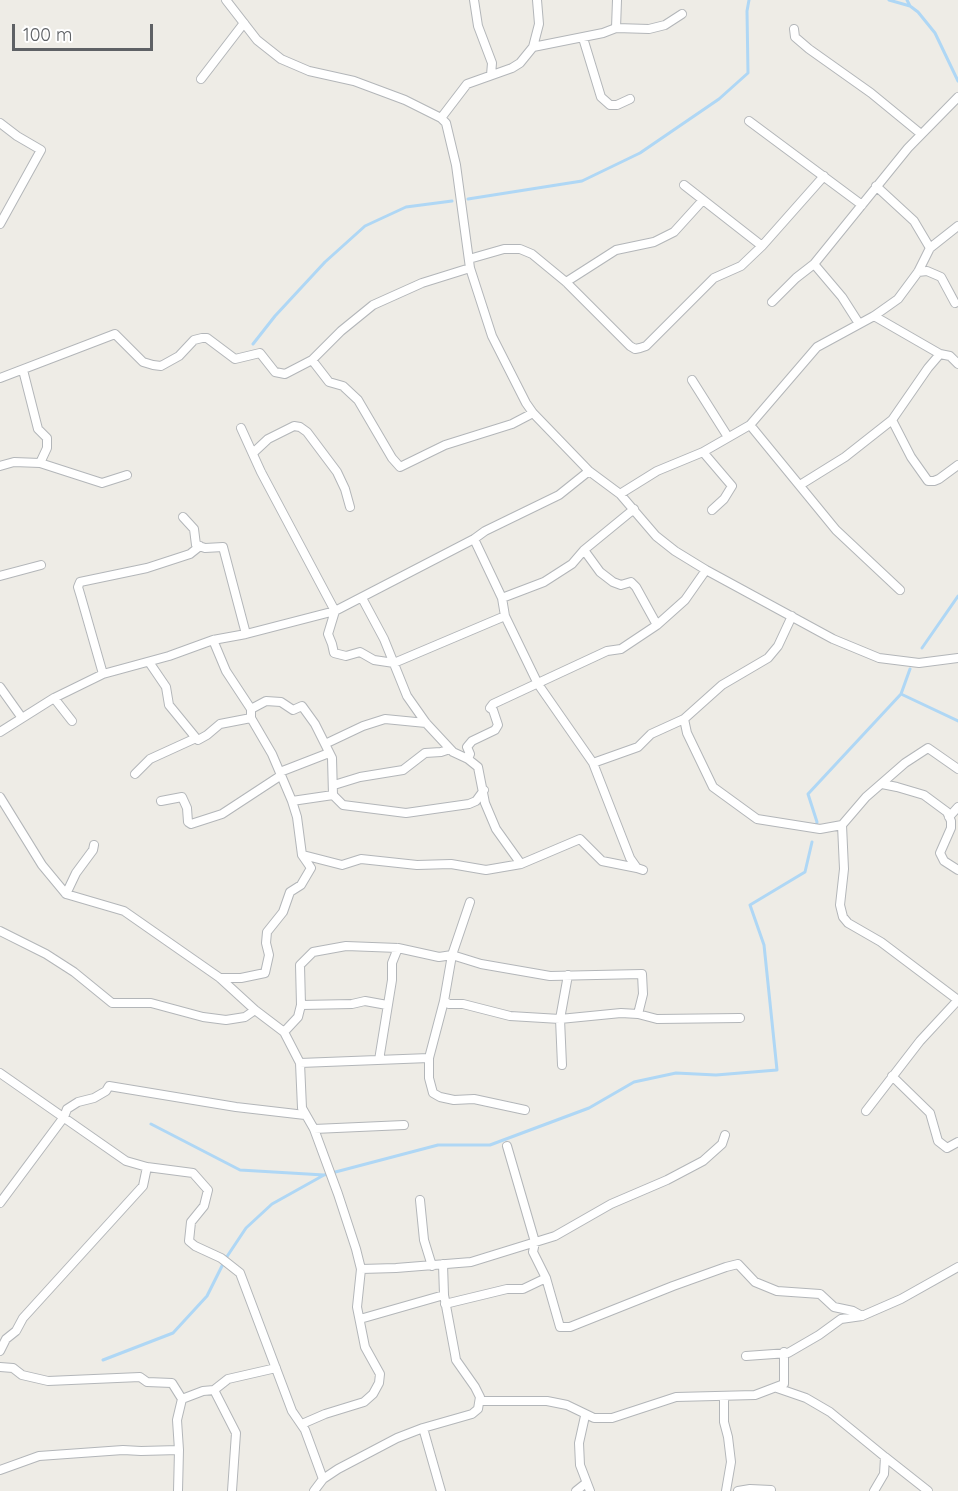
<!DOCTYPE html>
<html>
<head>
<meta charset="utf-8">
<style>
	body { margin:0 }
	#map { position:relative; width:958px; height:1491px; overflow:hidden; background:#eeece6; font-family:Quicksand,sans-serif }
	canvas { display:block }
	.scale { position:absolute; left:12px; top:24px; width:141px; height:27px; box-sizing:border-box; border:3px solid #5e6165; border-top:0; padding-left:8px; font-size:18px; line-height:21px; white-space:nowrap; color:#5e6165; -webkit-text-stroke:4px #fff; paint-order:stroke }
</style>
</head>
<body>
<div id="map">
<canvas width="958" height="1491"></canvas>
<div class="scale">100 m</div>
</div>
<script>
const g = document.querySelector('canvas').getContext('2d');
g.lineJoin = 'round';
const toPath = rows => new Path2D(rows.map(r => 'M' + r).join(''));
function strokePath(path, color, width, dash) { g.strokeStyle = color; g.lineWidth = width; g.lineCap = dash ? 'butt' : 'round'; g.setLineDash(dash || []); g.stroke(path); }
strokePath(toPath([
	[889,0,910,6],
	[907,0,910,6,918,12,935,33,958,81],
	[468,199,582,181,640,153,719,99,748,73,747,11,749,0],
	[253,344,275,316,325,262,365,226,406,207,452,201],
	[922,648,958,596],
	[901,694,958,721],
	[816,827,817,822,808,794,901,694,910,669],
	[151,1124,240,1170,324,1175,438,1145,490,1145,589,1108,634,1082,676,1073,716,1075,777,1070,764,945,750,905,805,872,812,842],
	[103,1360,173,1333,207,1296,226,1258,246,1228,272,1204,324,1175]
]), '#afd7f5', 3);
const street = toPath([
	[226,0,257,40,281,59,309,71,354,81,405,100,441,118,446,123,456,165,470,268,492,336,526,403,533,413,589,471,620,494,656,536,675,551,706,570,833,639,879,658,919,663,958,658],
	[474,0,478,26,492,63,491,75],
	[616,28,649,29,665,25,682,14],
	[794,29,795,37,809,49,871,93,921,134],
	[583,38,601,97,610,105,617,105,630,99],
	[533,47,539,24,537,0],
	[201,79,244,23],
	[441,118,467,84,512,68,520,63,533,47,603,33,616,28,617,0],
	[749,121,862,205],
	[0,123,17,136,41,150,0,224],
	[684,185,762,246],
	[876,186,914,221,930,248],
	[469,259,504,249,520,249,532,254,566,282,630,346,635,349,640,348,646,346,714,278,741,266,762,246,824,176],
	[918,272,927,271,941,277,955,303],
	[566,282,616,250,654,242,674,232,703,200],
	[772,302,796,278,814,264],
	[874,316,940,354],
	[858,322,842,297,814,264,908,148,958,97],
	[312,360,329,382,343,386,358,400,392,458,400,467,445,445,512,424,533,413],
	[23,370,38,429,47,438,47,448,40,463],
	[0,378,115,334,143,362,153,365,161,366,179,356,194,340,202,338,207,338,235,359,260,353,275,372,285,374,312,360,341,331,373,305,422,283,470,268],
	[692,380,728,437],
	[892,420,911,457,928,481,934,481,939,479,958,465],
	[750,425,836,530,900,590],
	[241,428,261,472,335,611,328,634,332,644,334,653,346,656,360,652,374,660,394,663,505,616],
	[703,452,732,486,724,499,712,510],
	[253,453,268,439,294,426,300,427,307,432,337,472,345,489,350,507],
	[0,466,14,462,40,463,102,483,127,475],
	[800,485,845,457,892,420,928,368,940,354,950,356,958,364],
	[620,494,657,471,703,452,750,425,817,347,874,316,898,299,918,272,930,248,958,226],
	[183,517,194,529,196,545,205,548,223,547,246,634],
	[474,539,502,598,505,616,538,684,593,763,630,858,637,868,643,870],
	[584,550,600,572,613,582,621,585,631,582,636,587,657,625],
	[0,576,41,565],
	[362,598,384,639,407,696,426,723,453,752,468,759,478,767,485,803,496,829,521,864],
	[502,598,544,582,572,564,584,550,634,509],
	[213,640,226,671,251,709,251,718,272,754,292,801,297,817,302,855,311,868,301,885,290,892,283,912,267,932,266,943,269,955,265,973,241,978,220,978],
	[149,662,166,687,169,705,196,738],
	[103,674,81,597,78,587,80,582,147,568,190,554,200,546],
	[0,687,22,718],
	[54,698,72,721],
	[251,709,266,701,281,702,293,710,302,706,315,724,332,758,333,795],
	[684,719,687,733,713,787,757,819,820,829,842,825,866,797,905,763,928,748,958,769],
	[0,732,54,698,103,674,169,656,213,640,246,634,335,611,474,539,485,531,559,495,589,471],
	[325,744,363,726,385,719,426,723],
	[468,759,470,754,467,747,472,741,495,730,498,725,493,710,490,708,493,704,607,651,621,649,657,625,685,600,706,570],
	[593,763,638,747,651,734,684,719,722,685,768,658,778,646,792,616],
	[280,772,329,753],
	[135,774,150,759,196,738,198,740,207,735,220,724,251,718],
	[882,784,897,787,924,795,947,812,951,821,951,828,940,853,944,861,958,870],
	[334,785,360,777,403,770,425,753,441,752,450,749],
	[0,797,42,865,66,894,124,911,220,978,255,1010,284,1032,300,1063,302,1108,314,1129,338,1194,356,1249,361,1269,357,1307,365,1347,380,1374,379,1383,373,1394,364,1402,325,1414,302,1424],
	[161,801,182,797,187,808,188,822,191,824,222,814,280,776],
	[292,801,333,795,343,805,406,813,469,804,476,801,484,790],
	[949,817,958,807],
	[842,825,844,869,840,905,843,917,848,923,881,942,958,1000],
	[303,855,342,865,361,859,417,865,451,864,486,870,521,864,580,839,602,861,637,868],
	[66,894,76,873,93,850,94,845],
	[470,902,452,955,444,1001,429,1058,429,1078,433,1093,440,1097,454,1100,474,1099,525,1110],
	[0,931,46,954,74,972,112,1003,151,1003,203,1017,226,1020,245,1017,255,1010],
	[444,1001,449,1004,463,1004,510,1016,560,1019,621,1013,638,1014,657,1019,740,1018],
	[301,1005,352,1004,365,1001,387,1005],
	[284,1032,298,1017,301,1005,300,965,313,952,346,946,398,948,439,957,452,955,481,964,550,976,642,974,643,994,638,1014],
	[379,1060,392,980,392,963,398,948],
	[300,1063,429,1058],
	[562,1065,560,1019,568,975],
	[0,1073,126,1161,147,1167,193,1173,208,1190,204,1206,191,1222,189,1241,195,1246,221,1258,240,1273,292,1411,305,1430,323,1479],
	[892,1076,930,1113,938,1141,947,1148,958,1142],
	[866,1111,920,1041,958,1000],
	[314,1129,404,1125],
	[507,1146,535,1242,533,1252,546,1278,560,1327,570,1327,673,1286,726,1267,738,1264,755,1282,777,1291,820,1294,834,1307,853,1311,862,1316],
	[420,1200,424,1240,432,1266],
	[0,1203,64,1117,67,1109,78,1102,94,1098,106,1091,109,1086,236,1107,305,1115],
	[361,1269,396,1268,471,1262,555,1236,611,1204,667,1180,703,1161,722,1144,725,1135],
	[445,1304,507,1289,523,1289,546,1278],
	[360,1319,444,1295],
	[0,1351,6,1339,16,1331,23,1318,143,1186,147,1167],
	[746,1356,788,1353,819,1335,841,1319,862,1316,901,1299,958,1267],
	[0,1367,13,1368,22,1375,48,1381,140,1377,147,1382,172,1383,182,1399,203,1391,214,1390,228,1379,276,1368],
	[777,1388,806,1398,830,1412,885,1457],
	[214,1390,236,1433,232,1491],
	[724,1396,724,1422,728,1437,731,1462,726,1491],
	[481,1401,547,1401,567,1405,594,1418,612,1418,676,1397,755,1395,784,1384,784,1352],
	[585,1416,579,1443,580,1465,590,1491],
	[423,1428,441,1491],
	[0,1470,39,1456,123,1450,141,1451,179,1450],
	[178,1491,179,1450,177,1420,182,1399],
	[314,1491,323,1479,338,1469,397,1438,423,1428,472,1414,478,1409,480,1397,475,1387,456,1360,455,1354,444,1295,443,1264],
	[576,1491,586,1483],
	[738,1491,750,1489,771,1490],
	[874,1491,884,1474,885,1457,928,1491]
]);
strokePath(street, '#b3b6b9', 10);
strokePath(street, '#fff', 8);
</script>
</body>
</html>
